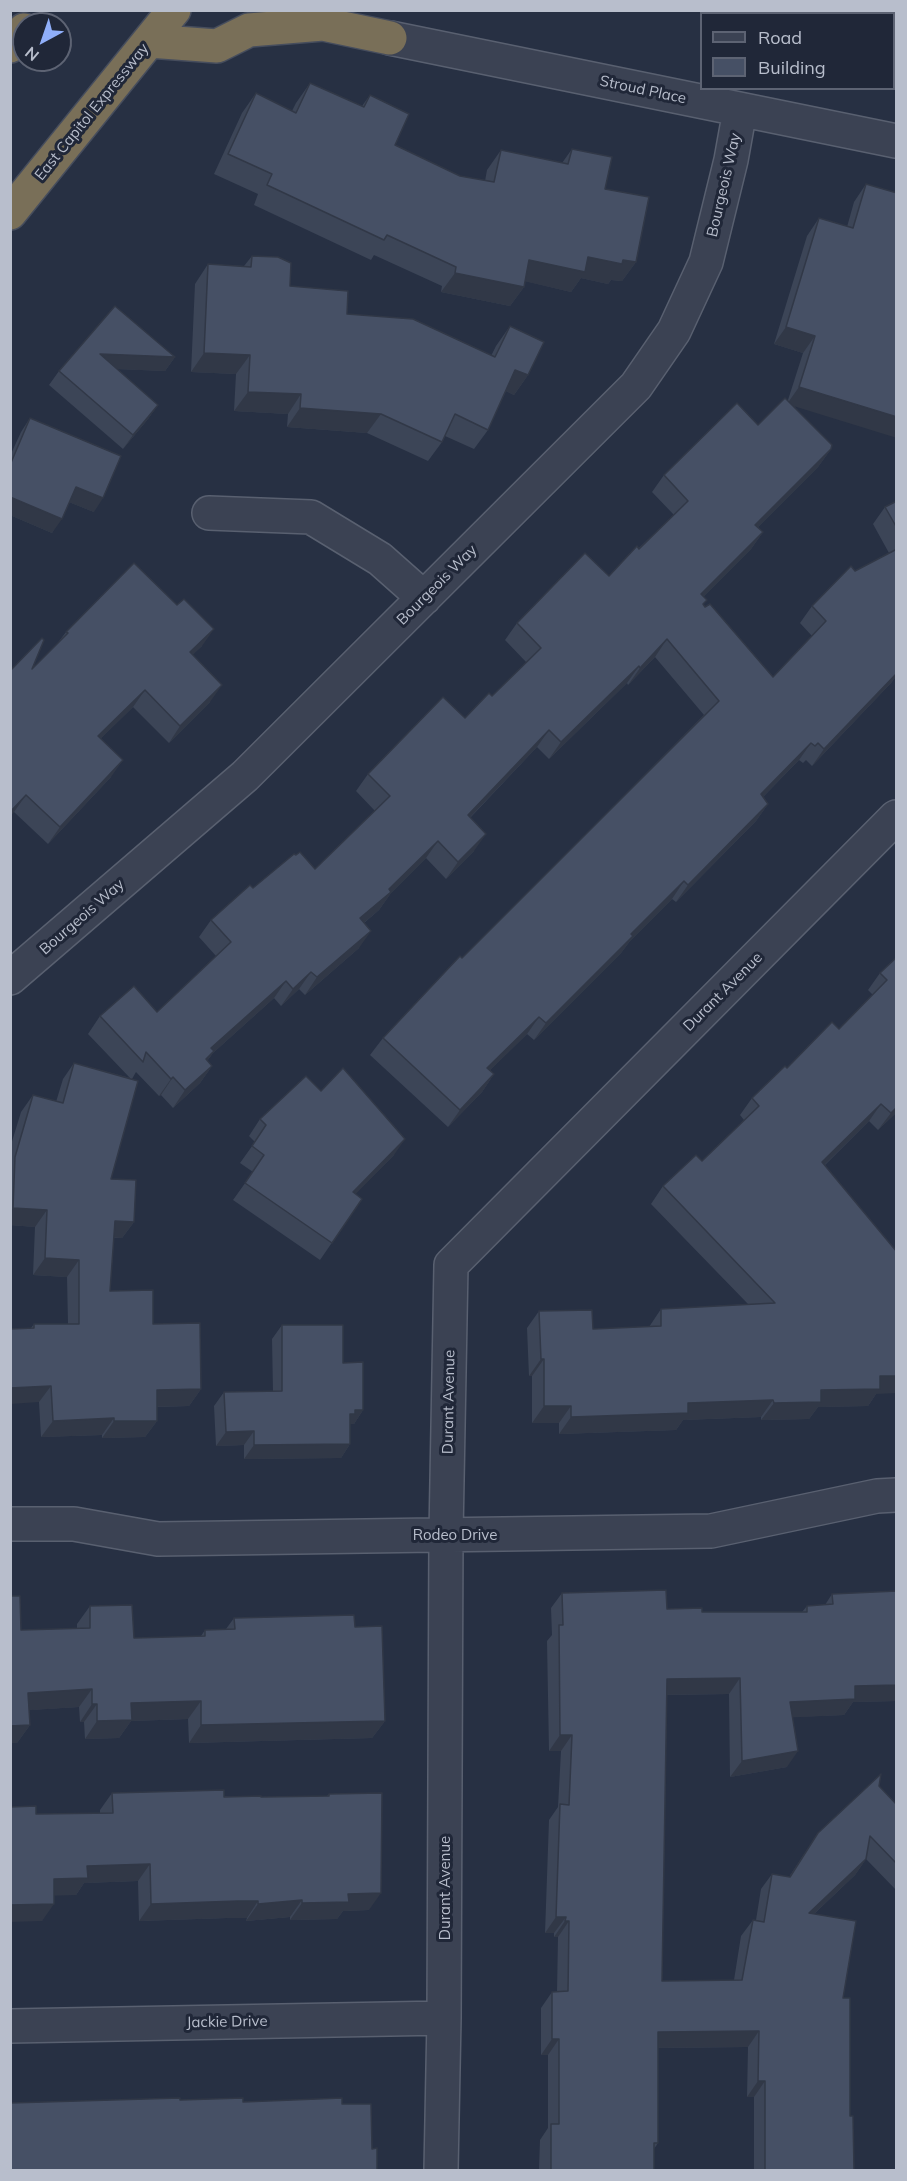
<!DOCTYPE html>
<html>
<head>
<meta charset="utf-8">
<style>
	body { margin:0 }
	#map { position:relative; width:907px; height:2181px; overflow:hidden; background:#273043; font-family:Mulish,sans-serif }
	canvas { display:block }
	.frame { position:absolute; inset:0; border:12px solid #b8becc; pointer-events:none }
	.legend { position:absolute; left:700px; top:12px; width:195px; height:78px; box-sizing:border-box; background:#202738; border:2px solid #5d6373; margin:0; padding:8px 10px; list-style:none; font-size:18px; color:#b8becc }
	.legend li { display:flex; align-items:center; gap:12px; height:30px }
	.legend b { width:30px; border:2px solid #5d6373 }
	.north { position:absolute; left:12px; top:12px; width:60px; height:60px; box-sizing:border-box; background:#202738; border:2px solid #5d6373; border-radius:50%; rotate:220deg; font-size:16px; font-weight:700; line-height:24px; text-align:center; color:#b8becc }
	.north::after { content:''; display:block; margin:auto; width:21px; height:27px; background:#90affa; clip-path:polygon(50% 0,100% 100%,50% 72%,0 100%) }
</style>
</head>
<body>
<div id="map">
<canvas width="907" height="2181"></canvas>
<div class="frame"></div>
<ul class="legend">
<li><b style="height:8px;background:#3b4253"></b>Road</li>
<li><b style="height:16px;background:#465065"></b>Building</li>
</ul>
<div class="north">N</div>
</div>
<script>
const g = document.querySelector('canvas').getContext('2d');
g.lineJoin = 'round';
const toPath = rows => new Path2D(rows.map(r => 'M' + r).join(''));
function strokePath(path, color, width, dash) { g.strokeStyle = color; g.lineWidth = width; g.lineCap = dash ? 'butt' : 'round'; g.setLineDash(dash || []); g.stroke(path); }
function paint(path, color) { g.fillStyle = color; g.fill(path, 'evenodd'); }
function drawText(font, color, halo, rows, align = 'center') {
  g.font = font + ' Mulish,sans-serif'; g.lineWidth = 6; g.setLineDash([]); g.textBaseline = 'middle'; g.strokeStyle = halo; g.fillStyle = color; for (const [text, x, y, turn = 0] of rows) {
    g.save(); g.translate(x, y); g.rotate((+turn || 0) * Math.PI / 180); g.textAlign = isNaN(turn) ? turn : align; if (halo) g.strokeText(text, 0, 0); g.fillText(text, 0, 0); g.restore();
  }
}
const street = toPath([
	[390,38,896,141],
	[209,513,311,517,380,559,424,598],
	[10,978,245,776,636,386,674,331,706,262,731,160,740,110],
	[10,1524,74,1524,158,1539,711,1531,877,1496,896,1495],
	[10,2026,444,2018],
	[441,2170,444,2018,446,1534,451,1265,896,817]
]);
const highway = toPath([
	[149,41,217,46,249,30,323,24,390,38],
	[10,46,24,30],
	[10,213,174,10]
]);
strokePath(street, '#596070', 36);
strokePath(highway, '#464d5d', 36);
strokePath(street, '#3b4253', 33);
strokePath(highway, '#796f58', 33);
paint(toPath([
	[783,10,897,10,894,37,894,14,783,14],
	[310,83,362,106,370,95,395,145,460,176,485,181,487,170,501,150,562,163,572,149,605,189,636,262,622,281,611,280,608,284,581,278,571,292,525,281,524,287,510,306,441,292,442,286,374,255,371,260,254,205,258,194,214,174,242,113,256,93,292,111,296,103],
	[866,184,897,193,794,406,831,449,818,467,758,527,763,532,751,549,704,596,704,605,773,677,812,636,800,623,812,606,855,571,889,553,873,524,885,507,897,501,897,675,891,683,812,766,806,760,803,763,799,760,763,797,768,804,756,821,676,902,672,899,630,941,621,953,534,1040,527,1034,490,1070,494,1074,482,1092,448,1127,370,1055,383,1038,704,715,655,657,628,685,627,683,549,759,537,747,470,818,474,851,446,879,426,858,391,893,379,910,364,923,359,948,305,995,299,989,281,1006,274,998,213,1053,207,1061,212,1066,200,1083,173,1108,161,1095,159,1096,136,1072,132,1079,111,1179,134,1222,122,1238,114,1238,110,1291,153,1324,201,1389,189,1406,157,1407,157,1421,145,1437,102,1438,102,1435,41,1437,39,1402,31,1328,34,1324,68,1324,67,1277,33,1275,35,1227,10,1225,10,1148,21,1112,33,1095,56,1102,63,1079,74,1063,130,1078,88,1034,100,1016,157,1012,216,956,199,937,211,920,253,888,315,869,375,811,356,791,368,774,465,718,492,696,527,663,505,640,517,623,609,576,674,515,652,492,664,475,758,425,788,400,803,353,774,344,807,236,819,218,847,227,854,202],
	[252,256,290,286,347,314,491,356,496,346,510,326,528,375,514,395,506,391,488,430,474,449,445,436,442,442,428,461,367,433,287,427,288,414,234,411,236,374,191,372,195,284,208,264,244,266],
	[175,357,165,371,117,369,158,405,148,419,123,449,49,385,59,371],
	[30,418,94,512,69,502,52,533,10,515,10,456,21,432],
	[66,632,202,646,192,655,210,702,169,743,133,707,101,738,111,777,48,844,14,812,32,669,57,644],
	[897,957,897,1112,878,1130,869,1121,825,1165,876,1394,868,1406,818,1407,809,1419,761,1420,761,1417,683,1420,676,1430,559,1434,559,1423,532,1423,532,1376,529,1376,527,1328,539,1311,593,1329,649,1327,661,1309,748,1304,651,1204,663,1186,702,1161,744,1120,740,1115,752,1098,787,1068,839,1029,873,995,868,990,880,973],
	[321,1091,394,1155,355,1194,362,1199,320,1260,233,1200,253,1172,240,1163,255,1142,249,1136,260,1119],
	[282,1325,343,1363,363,1410,354,1424,350,1424,350,1444,341,1458,244,1459,244,1445,216,1446,214,1406,224,1392,273,1392,272,1339],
	[897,1591,897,1701,853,1702,844,1715,793,1717,787,1767,730,1777,729,1694,667,1695,662,1981,734,1980,741,1936,753,1920,756,1920,761,1889,772,1874,789,1877,818,1833,879,1786,897,1805,897,1891,866,1859,855,1875,814,1914,843,1998,850,2116,854,2170,754,2170,754,2097,747,2097,748,2047,658,2048,658,2143,654,2149,654,2170,539,2170,540,2140,548,2128,548,2055,541,2055,541,2008,552,1992,557,1992,558,1937,554,1937,554,1933,545,1933,549,1820,558,1807,561,1751,549,1751,547,1641,552,1635,551,1608,562,1593,667,1609,702,1612,802,1612,807,1606,825,1605,832,1594],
	[90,1606,134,1638,201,1636,205,1630,226,1629,234,1618,355,1627,385,1721,372,1738,189,1743,188,1719,131,1721,119,1738,85,1739,84,1722,80,1722,79,1707,29,1710,30,1725,17,1743,21,1630,77,1629,77,1624],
	[112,1793,261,1797,327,1796,329,1794,369,1910,343,1911,337,1919,290,1920,290,1917,246,1921,247,1918,227,1918,139,1921,138,1881,84,1883,76,1895,54,1895,42,1921,36,1814,100,1813,100,1810]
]), '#3c4557');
paint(toPath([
	[588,257,636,262,622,281,611,280,608,284,581,278,571,292,515,279,529,260],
	[455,273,524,287,510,306,441,292],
	[786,327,815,336,803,353,774,344],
	[204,353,250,355,236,374,191,372],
	[100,354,175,357,165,371,90,368],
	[515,370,528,375,514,395,502,389],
	[799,387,897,417,897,438,787,404],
	[248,392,301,394,288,414,234,411],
	[158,405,148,419,123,449,133,435],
	[300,408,381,414,367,433,287,427],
	[831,449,818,467,743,542,755,525],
	[76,487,103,498,94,512,66,501],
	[10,497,62,519,52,533,10,515],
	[763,532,751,549,689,611,701,594],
	[214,629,202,646,178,669,190,652],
	[667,639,655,657,628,685,640,668],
	[639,666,627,683,549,759,561,742],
	[897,673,897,675,891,683,812,766,824,749],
	[222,685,210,702,169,743,180,726],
	[145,690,133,707,86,753,98,736],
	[549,730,537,747,456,832,468,815],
	[811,743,799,760,749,811,761,794],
	[123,760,111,777,48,844,60,827],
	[26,795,14,812,10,817,10,812],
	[768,804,756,821,676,902,688,885],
	[486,834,474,851,446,879,458,862],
	[438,841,426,858,391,893,379,910,348,936,360,918],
	[684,881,672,899,630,941,621,953,534,1040,546,1023,631,934],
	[371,931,359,948,305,995,317,977],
	[311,972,299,989,281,1006,293,989],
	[286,981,274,998,213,1053,202,1068,194,1076,211,1048],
	[539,1017,527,1034,475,1085,487,1068],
	[212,1066,200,1083,173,1108,185,1090],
	[494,1074,482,1092,448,1127,460,1110],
	[173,1077,161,1095,159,1096,171,1079],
	[881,1104,869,1121,810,1179,822,1162],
	[897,1107,897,1112,878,1130,891,1113],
	[405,1139,394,1155,341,1209,353,1192],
	[13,1208,47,1210,35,1227,10,1225,10,1211],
	[115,1221,134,1222,122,1238,103,1237],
	[45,1258,79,1260,67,1277,33,1275],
	[541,1359,544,1359,532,1376,529,1376],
	[880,1376,897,1376,897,1393,876,1394,868,1406,818,1407,809,1419,761,1420,774,1403],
	[51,1386,39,1402,10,1404,10,1388],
	[201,1389,189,1406,145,1407,157,1390],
	[773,1400,761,1417,683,1420,676,1430,559,1434,571,1417,688,1403],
	[544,1406,571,1406,559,1423,532,1423],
	[355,1410,363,1410,354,1424,348,1424,350,1414],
	[114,1418,102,1435,41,1437,53,1421],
	[114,1421,157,1421,145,1437,102,1438],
	[254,1431,244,1445,216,1446,226,1432],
	[350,1444,341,1458,244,1459,254,1445],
	[740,1678,729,1694,656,1695,667,1679],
	[897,1685,897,1701,853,1702,844,1715,779,1718,790,1702,855,1686],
	[92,1689,79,1707,16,1711,28,1693],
	[201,1701,188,1719,131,1721,119,1738,85,1739,97,1721,131,1703],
	[92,1704,97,1704,84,1722,80,1722],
	[385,1721,372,1738,189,1743,201,1725],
	[30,1725,17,1743,10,1743,10,1726],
	[560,1735,572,1735,561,1751,549,1751],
	[798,1751,787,1767,730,1777,742,1761],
	[866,1859,855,1875,798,1929,809,1913],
	[150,1864,138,1881,84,1883,76,1895,42,1896,54,1879,87,1866],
	[381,1893,369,1910,343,1911,337,1919,290,1920,302,1903,348,1894],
	[302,1900,290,1917,246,1921,258,1904],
	[238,1901,258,1901,247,1918,227,1918,139,1921,151,1904],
	[54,1904,42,1921,10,1922,10,1905],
	[556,1917,566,1917,554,1933,545,1933],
	[565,1921,569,1921,558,1937,554,1937],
	[759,2031,748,2047,647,2048,658,2032],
	[552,2039,559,2039,548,2055,541,2055],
	[758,2081,765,2081,754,2097,747,2097]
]), '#313847');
const building = toPath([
	[793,10,897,10,897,25,894,37,894,14,792,14,793,10],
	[310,83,364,107,370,95,409,114,395,145,460,176,494,182,501,150,568,164,572,149,612,157,605,189,649,197,636,262,623,260,622,264,588,257,585,272,529,260,524,287,455,273,456,267,387,235,384,240,267,185,272,174,228,154,256,93,296,113,310,83],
	[866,184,897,193,897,417,799,387,815,336,786,327,819,218,853,228,866,184],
	[252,256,278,257,291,263,290,286,348,291,347,314,413,319,495,357,510,326,544,342,528,375,515,370,488,430,455,414,442,442,381,414,300,408,301,394,248,392,250,355,204,353,208,264,251,267,252,256],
	[115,306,175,357,100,354,158,405,133,435,59,371,115,306],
	[785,398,832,445,831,449,755,525,763,532,701,594,707,600,703,604,705,607,710,604,773,677,826,621,812,606,851,566,855,571,897,549,897,673,824,749,818,743,815,746,811,743,761,794,768,804,688,885,684,881,631,934,633,936,546,1023,539,1017,487,1068,494,1074,460,1110,383,1038,460,956,462,958,719,701,667,639,640,668,639,666,561,742,549,730,468,815,486,834,458,862,438,841,389,889,391,892,360,918,371,931,317,977,311,972,293,989,286,981,211,1048,214,1051,206,1059,212,1066,185,1090,173,1077,171,1079,146,1052,143,1062,100,1016,134,986,157,1012,231,942,211,920,250,885,253,888,294,854,296,855,300,852,315,869,390,796,368,774,443,697,465,718,489,693,492,696,541,648,517,623,585,553,609,576,637,546,639,549,688,501,664,475,737,403,758,425,785,398],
	[30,418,121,456,103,498,76,487,62,519,10,497,10,465,30,418],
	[897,501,897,528,885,507,897,501],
	[134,563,177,605,184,599,214,629,190,652,222,685,180,726,145,690,98,736,123,760,60,827,26,795,10,812,10,671,42,638,44,640,32,669,68,633,66,632,134,563],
	[897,957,897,1107,891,1113,881,1104,822,1162,897,1252,897,1376,880,1376,880,1389,821,1390,821,1402,774,1403,773,1400,688,1403,688,1413,571,1417,571,1406,544,1406,544,1359,541,1359,539,1311,592,1310,593,1329,661,1326,661,1309,775,1303,663,1186,696,1155,702,1161,759,1106,752,1098,785,1066,787,1068,832,1022,839,1029,887,980,880,973,897,957],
	[74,1063,138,1081,111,1179,136,1180,134,1222,115,1221,110,1291,153,1290,153,1324,200,1323,201,1389,157,1390,157,1421,114,1421,114,1418,53,1421,51,1386,10,1388,10,1329,34,1328,34,1324,79,1324,79,1260,45,1258,47,1210,13,1208,15,1157,33,1095,63,1103,74,1063],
	[343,1068,405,1139,353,1192,362,1199,332,1243,245,1183,264,1155,252,1146,266,1125,260,1119,306,1076,321,1091,343,1068],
	[282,1325,343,1325,343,1363,363,1362,363,1410,355,1410,355,1414,350,1414,350,1444,254,1445,254,1431,226,1432,224,1392,282,1391,282,1325],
	[666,1590,667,1609,702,1608,702,1612,807,1612,807,1606,833,1604,832,1594,897,1591,897,1685,855,1686,855,1699,790,1702,798,1751,742,1761,740,1678,667,1679,662,1981,742,1980,753,1920,764,1922,772,1874,790,1877,818,1833,881,1774,879,1786,897,1805,897,1864,870,1836,866,1859,809,1913,856,1921,843,1998,850,1998,850,2116,853,2116,854,2170,765,2170,765,2081,758,2081,759,2031,658,2032,658,2143,654,2143,654,2170,551,2170,551,2124,559,2124,559,2039,552,2039,552,1992,568,1991,569,1921,565,1921,566,1917,556,1917,560,1804,569,1805,572,1735,560,1735,559,1625,563,1625,562,1593,666,1590],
	[10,1596,20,1596,21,1630,90,1628,90,1606,132,1605,134,1638,205,1636,205,1630,235,1629,234,1618,354,1615,355,1627,382,1626,385,1721,201,1725,201,1701,131,1703,132,1720,97,1721,97,1704,92,1704,92,1689,28,1693,30,1725,10,1726,10,1596],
	[224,1790,224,1797,261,1796,261,1797,329,1796,329,1794,382,1793,381,1893,348,1894,349,1902,302,1903,302,1900,258,1904,258,1901,238,1901,151,1904,150,1864,87,1866,88,1878,54,1879,54,1904,10,1905,10,1807,36,1806,36,1814,113,1813,112,1793,224,1790],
	[180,2098,180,2100,243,2098,243,2102,342,2098,342,2104,371,2104,372,2149,377,2148,377,2170,10,2170,10,2103,180,2098]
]);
paint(building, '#465065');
strokePath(building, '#313847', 1.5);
drawText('15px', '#b8becc', '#202738', [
	["Stroud Place",643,90,12],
	["East Capitol Expressway",92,112,-51],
	["Bourgeois Way",724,185,-77],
	["Bourgeois Way",437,585,-45],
	["Bourgeois Way",82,917,-41],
	["Durant Avenue",723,992,-45],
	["Durant Avenue",449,1402,-89],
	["Rodeo Drive",455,1535],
	["Durant Avenue",445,1888,-90],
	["Jackie Drive",227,2022,-1]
]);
</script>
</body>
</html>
